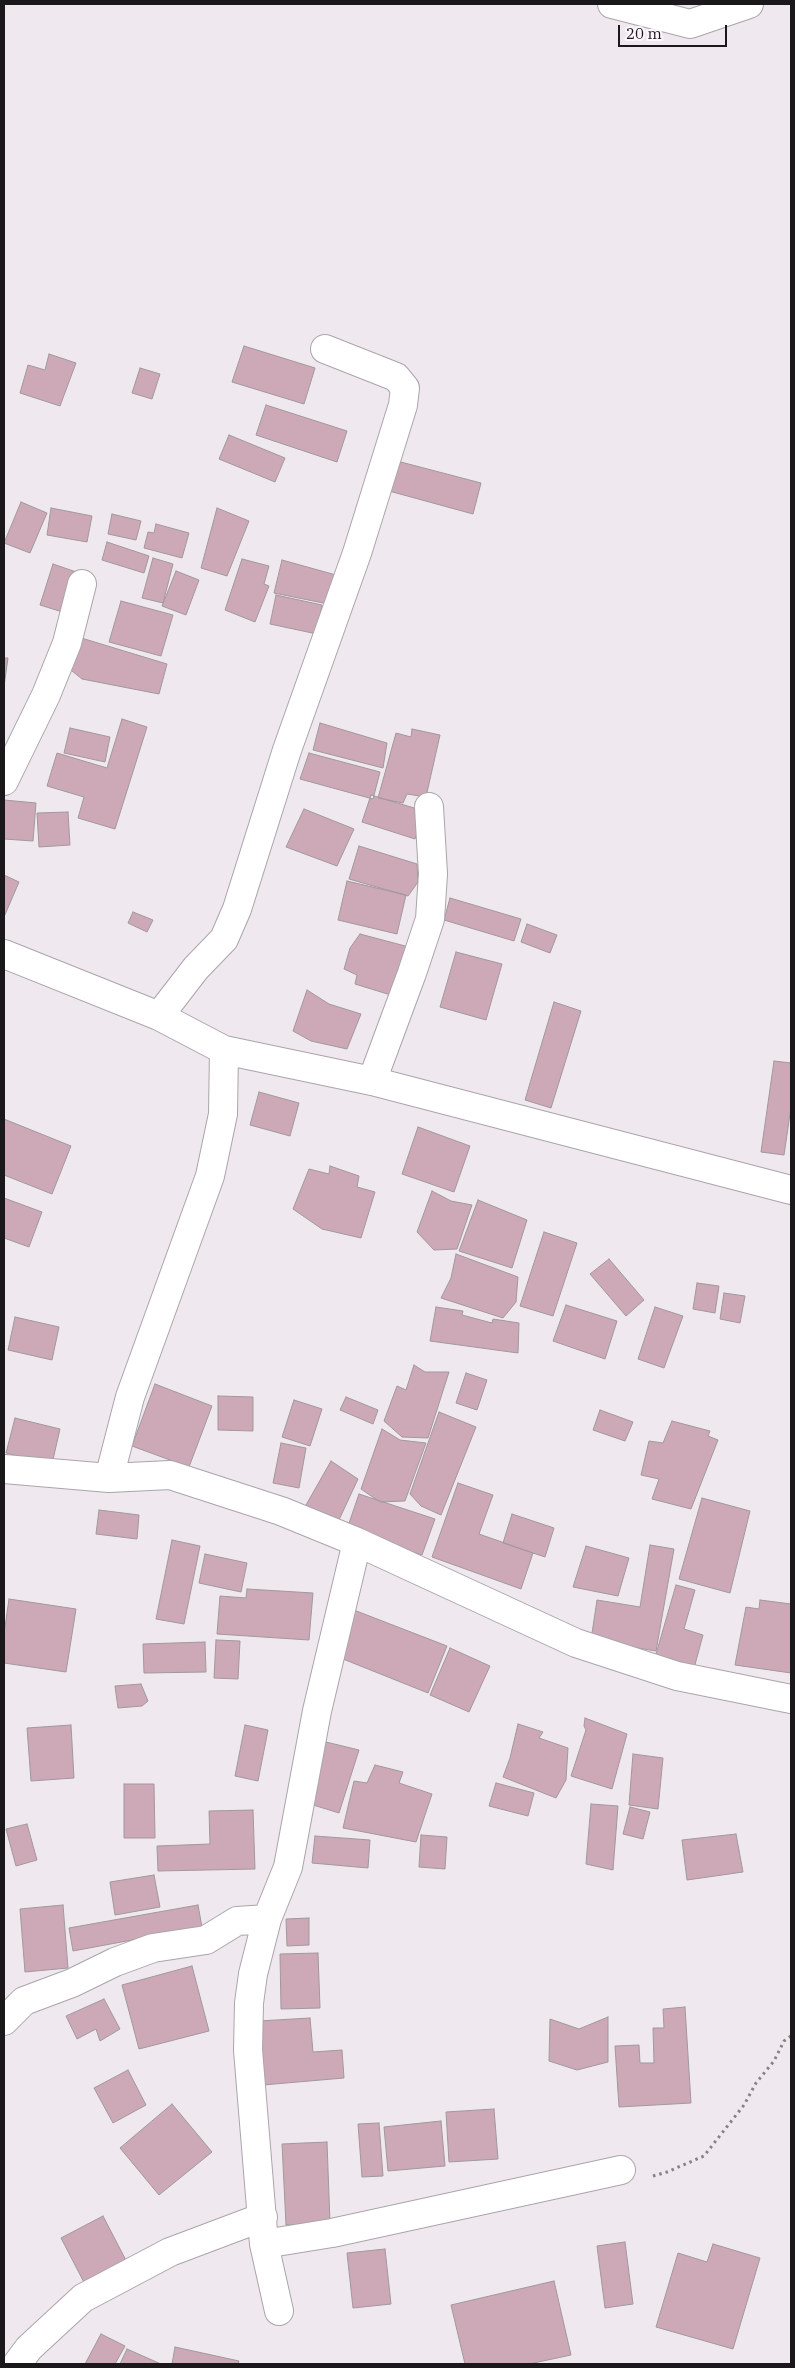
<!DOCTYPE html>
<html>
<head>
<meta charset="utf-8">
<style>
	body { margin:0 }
	#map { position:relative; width:795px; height:2368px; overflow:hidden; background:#efe8ef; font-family:"IBM Plex Serif",serif }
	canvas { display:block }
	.frame { position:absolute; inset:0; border:5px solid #1a181a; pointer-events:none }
	.scale { position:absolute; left:618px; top:25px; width:109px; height:22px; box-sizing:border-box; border:2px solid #1a181a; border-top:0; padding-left:6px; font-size:15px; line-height:18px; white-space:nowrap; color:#1a181a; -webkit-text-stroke:4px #fcf6fd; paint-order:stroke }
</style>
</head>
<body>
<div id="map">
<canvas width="795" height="2368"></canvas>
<div class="frame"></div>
<div class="scale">20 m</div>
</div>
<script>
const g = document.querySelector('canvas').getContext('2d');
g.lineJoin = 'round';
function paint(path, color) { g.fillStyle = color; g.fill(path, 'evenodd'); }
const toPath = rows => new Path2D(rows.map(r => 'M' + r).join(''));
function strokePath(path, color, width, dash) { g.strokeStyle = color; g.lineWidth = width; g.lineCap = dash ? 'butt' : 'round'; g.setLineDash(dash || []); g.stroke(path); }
const building = toPath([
	[244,346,315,368,304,404,232,382,244,346],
	[49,354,76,363,60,406,20,393,28,365,45,370,49,354],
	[140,368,160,374,152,399,132,393,140,368],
	[266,405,347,431,337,462,256,435,266,405],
	[229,435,285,458,275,482,219,459,229,435],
	[397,461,481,483,473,514,389,491,397,461],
	[21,502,47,513,30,553,4,543,21,502],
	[51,508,92,516,87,542,47,535,51,508],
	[217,508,249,521,227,576,201,568,217,508],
	[112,514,141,521,136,540,108,534,112,514],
	[156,524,189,533,182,558,144,548,148,532,154,533,156,524],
	[107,542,149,556,144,573,102,560,107,542],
	[153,558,173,564,163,603,142,598,153,558],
	[242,559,269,566,264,584,269,586,255,622,225,610,242,559],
	[282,560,336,575,328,604,274,593,282,560],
	[53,564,82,574,69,614,40,605,53,564],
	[176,571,199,580,186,615,162,606,176,571],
	[276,595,322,605,317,634,270,624,276,595],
	[121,601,173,615,161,656,109,642,121,601],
	[78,637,167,664,159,694,82,679,67,667,78,637],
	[4,658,8,658,4,686,4,658],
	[122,719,147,727,115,829,78,818,84,797,47,786,57,753,107,768,122,719],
	[320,723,387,743,383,768,313,750,320,723],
	[70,728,110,737,105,762,64,753,70,728],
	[412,729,440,735,426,797,407,794,403,803,378,798,396,733,411,737,412,729],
	[309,753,380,772,373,799,300,779,309,753],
	[371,795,424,811,415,839,362,822,371,795],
	[4,800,36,803,33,841,4,839,4,800],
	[304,809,354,829,337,866,286,847,304,809],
	[68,812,70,845,39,847,37,813,68,812],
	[359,846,417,864,418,882,408,896,349,879,359,846],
	[4,875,19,882,4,917,4,875],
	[347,881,406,895,397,934,338,920,347,881],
	[450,898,521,919,514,941,444,920,450,898],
	[133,912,153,920,147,932,128,923,133,912],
	[527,924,557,935,550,953,521,942,527,924],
	[360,934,409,947,394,996,355,984,357,975,344,969,350,948,360,934],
	[456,952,502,964,486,1020,440,1007,456,952],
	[307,990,329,1004,361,1014,347,1049,311,1041,293,1031,307,990],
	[554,1002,581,1011,551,1108,525,1100,554,1002],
	[774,1061,791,1063,791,1107,784,1155,761,1152,774,1061],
	[259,1092,299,1103,290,1136,250,1125,259,1092],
	[4,1119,71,1146,52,1194,4,1175,4,1119],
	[418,1127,470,1146,454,1192,402,1174,418,1127],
	[330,1166,359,1176,357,1187,375,1192,361,1238,322,1229,293,1209,309,1169,329,1174,330,1166],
	[432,1191,451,1201,472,1205,457,1249,434,1250,417,1232,432,1191],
	[4,1198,42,1212,29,1247,4,1238,4,1198],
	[478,1200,527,1220,512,1268,459,1251,478,1200],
	[544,1232,577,1243,553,1316,520,1306,544,1232],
	[456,1254,518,1277,516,1302,503,1318,441,1298,451,1278,456,1254],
	[609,1259,644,1300,626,1316,590,1274,609,1259],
	[697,1283,719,1286,715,1313,693,1309,697,1283],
	[724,1293,745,1296,740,1323,720,1319,724,1293],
	[566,1305,617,1321,605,1359,553,1341,566,1305],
	[436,1307,463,1311,462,1315,492,1323,493,1319,519,1323,518,1353,430,1341,436,1307],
	[655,1307,683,1316,664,1368,638,1359,655,1307],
	[15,1317,59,1327,52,1360,8,1350,15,1317],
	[414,1365,425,1372,449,1372,428,1438,402,1437,384,1421,397,1386,406,1390,414,1365],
	[466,1373,487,1380,477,1410,456,1403,466,1373],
	[155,1384,212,1406,189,1467,132,1446,155,1384],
	[218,1396,253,1397,253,1431,218,1430,218,1396],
	[346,1397,378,1410,373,1424,340,1410,346,1397],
	[294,1400,322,1409,310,1446,282,1437,294,1400],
	[600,1410,633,1422,625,1441,593,1430,600,1410],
	[439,1412,476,1427,441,1515,421,1506,410,1494,439,1412],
	[15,1418,60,1429,52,1464,6,1453,15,1418],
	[672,1421,710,1431,708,1436,718,1440,691,1509,652,1499,659,1479,641,1475,649,1441,663,1443,672,1421],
	[382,1429,400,1440,426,1443,405,1501,380,1502,361,1489,382,1429],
	[281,1443,306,1448,299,1488,273,1483,281,1443],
	[331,1461,358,1479,338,1522,306,1505,331,1461],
	[458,1483,493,1495,479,1534,533,1553,521,1589,432,1557,458,1483],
	[359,1494,435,1519,422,1555,347,1529,359,1494],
	[702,1498,750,1511,730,1593,679,1579,702,1498],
	[99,1510,139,1515,137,1539,96,1534,99,1510],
	[512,1514,554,1528,545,1557,503,1543,512,1514],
	[172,1540,200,1546,184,1624,156,1619,172,1540],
	[650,1545,674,1549,656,1651,591,1640,597,1600,640,1607,650,1545],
	[586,1546,629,1558,618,1596,573,1587,586,1546],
	[205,1554,247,1563,241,1592,199,1583,205,1554],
	[676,1585,695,1590,684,1629,703,1635,693,1672,654,1661,676,1585],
	[247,1589,313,1593,309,1640,217,1634,220,1596,246,1598,247,1589],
	[9,1599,76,1609,66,1672,4,1663,4,1634,9,1599],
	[760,1600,791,1604,791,1673,735,1665,746,1607,759,1609,760,1600],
	[346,1607,447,1646,428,1693,328,1653,346,1607],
	[216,1640,240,1641,238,1679,214,1678,216,1640],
	[205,1642,206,1672,144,1673,143,1644,205,1642],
	[450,1648,490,1666,469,1712,430,1695,450,1648],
	[141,1684,148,1701,142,1706,118,1708,115,1686,141,1684],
	[585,1718,627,1734,612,1789,571,1776,586,1730,584,1726,585,1718],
	[518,1724,543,1732,539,1738,568,1748,566,1780,556,1798,503,1777,510,1758,518,1724],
	[71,1725,74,1778,31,1781,27,1728,71,1725],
	[245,1725,268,1730,258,1781,235,1776,245,1725],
	[326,1742,359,1750,339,1813,310,1804,326,1742],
	[633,1754,663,1758,658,1809,629,1805,633,1754],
	[375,1765,403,1772,399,1783,432,1794,416,1842,343,1828,354,1781,367,1783,375,1765],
	[496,1783,534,1793,528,1816,489,1806,496,1783],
	[124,1784,154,1784,155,1838,124,1838,124,1784],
	[591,1804,618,1806,613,1870,586,1864,591,1804],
	[630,1807,650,1812,643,1839,623,1834,630,1807],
	[253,1810,255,1869,158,1871,157,1846,210,1844,209,1811,253,1810],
	[27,1824,37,1860,16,1866,6,1829,27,1824],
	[736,1834,743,1872,687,1880,682,1840,736,1834],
	[421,1835,447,1837,445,1869,419,1867,421,1835],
	[315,1836,370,1840,368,1868,312,1863,315,1836],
	[154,1875,160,1907,115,1915,110,1882,154,1875],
	[63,1905,68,1968,25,1972,20,1909,63,1905],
	[198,1905,202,1927,73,1951,69,1928,198,1905],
	[309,1918,309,1945,287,1946,286,1919,309,1918],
	[318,1953,320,2008,281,2009,280,1954,318,1953],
	[192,1966,209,2031,139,2049,122,1985,192,1966],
	[104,1999,120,2029,100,2041,96,2029,77,2039,66,2016,104,1999],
	[685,2007,691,2103,619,2107,615,2046,639,2045,640,2063,654,2063,653,2028,664,2028,663,2009,685,2007],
	[608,2017,608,2062,577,2070,549,2061,550,2019,579,2029,608,2017],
	[310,2018,313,2052,342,2050,344,2078,263,2085,259,2021,310,2018],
	[128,2070,146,2105,113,2123,94,2088,128,2070],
	[172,2104,212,2152,159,2195,120,2148,172,2104],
	[494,2109,498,2159,449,2162,446,2112,494,2109],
	[441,2121,445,2166,388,2171,384,2127,441,2121],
	[379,2123,383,2176,362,2177,358,2124,379,2123],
	[327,2142,330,2223,286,2225,282,2144,327,2142],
	[103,2216,131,2270,89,2292,61,2238,103,2216],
	[625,2242,633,2304,605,2308,597,2246,625,2242],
	[713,2244,760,2258,733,2349,656,2327,678,2253,707,2262,713,2244],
	[385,2249,391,2304,353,2308,347,2253,385,2249],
	[554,2281,571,2355,529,2364,465,2364,451,2305,554,2281],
	[101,2334,125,2346,115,2364,85,2364,101,2334],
	[175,2347,239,2361,238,2364,172,2364,175,2347],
	[127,2349,161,2364,120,2364,127,2349]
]);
paint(building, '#cda8b6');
strokePath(building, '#a1989b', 1);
const street = toPath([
	[612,4,690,24,749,4],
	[4,781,46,695,67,643,82,584],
	[4,954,159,1016,224,1050,372,1081,791,1190],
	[159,1016,196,968,224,939,237,909,287,750,357,553,403,405,405,388,396,377,325,349],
	[372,1081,412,973,430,919,433,874,429,807],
	[4,1469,109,1478,170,1475,281,1511,357,1542,576,1643,677,1676,791,1699],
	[109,1478,130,1397,210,1176,223,1114,224,1050],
	[4,2021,24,2001,72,1983,115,1962,153,1948,206,1940,237,1921,267,1919],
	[264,2244,332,2233,621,2170],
	[279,2311,264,2244,248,2050,249,2003,253,1974,267,1919,288,1867,317,1711,357,1542],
	[17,2364,29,2348,83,2298,170,2252,263,2217]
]);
strokePath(street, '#aba5ab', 30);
strokePath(toPath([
	[653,2176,667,2172,704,2156,744,2105,756,2083,774,2061,784,2041,791,2036]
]), '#858185', 3, [2.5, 4]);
strokePath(street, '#fff', 28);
</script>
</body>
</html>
